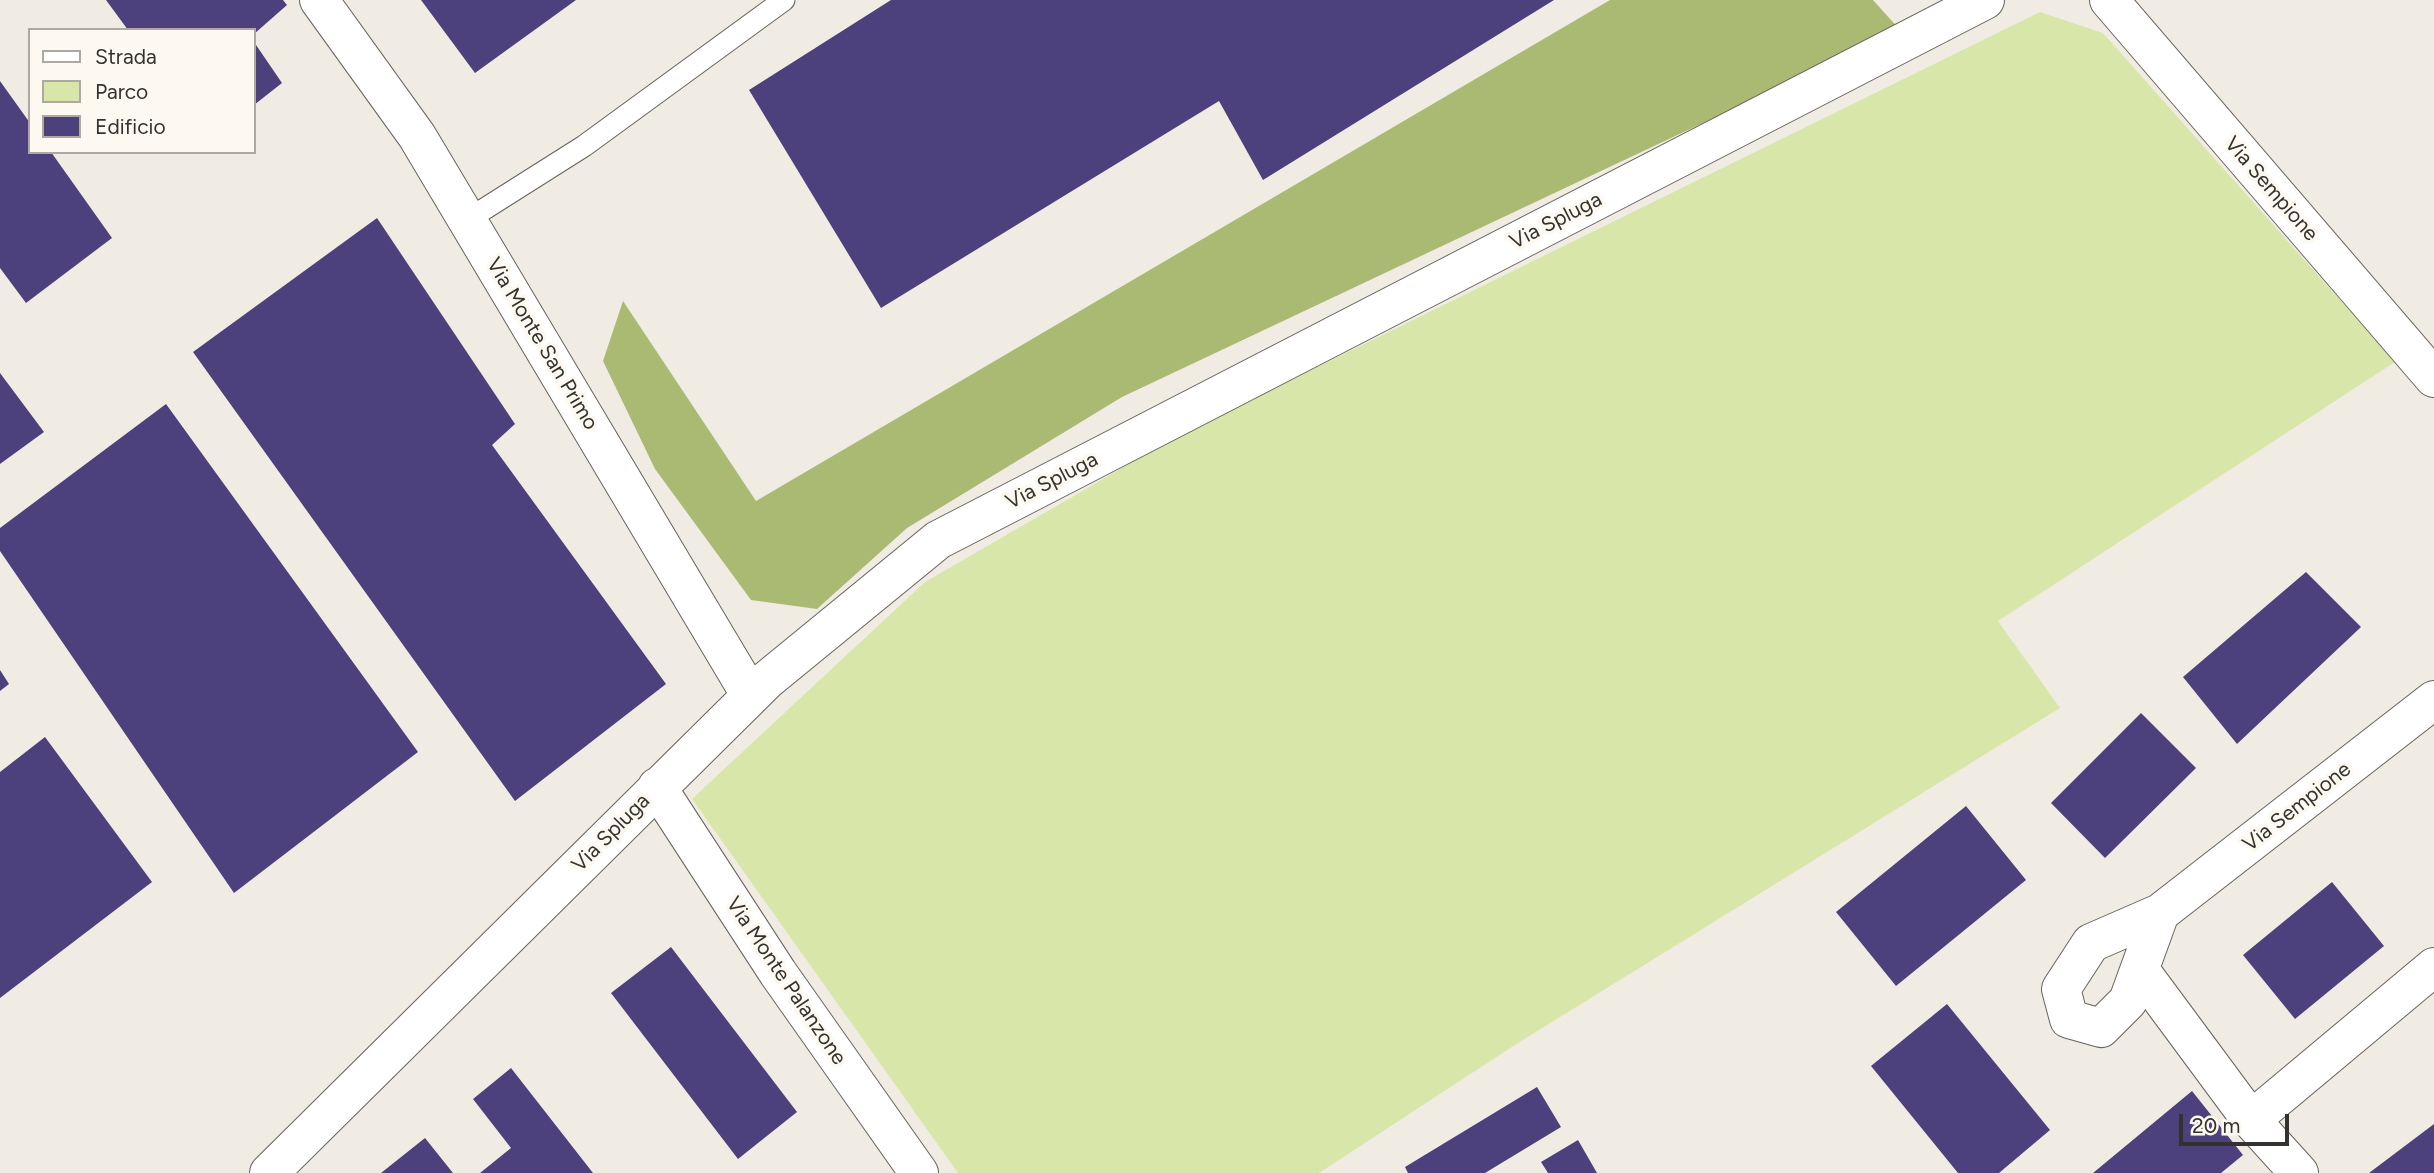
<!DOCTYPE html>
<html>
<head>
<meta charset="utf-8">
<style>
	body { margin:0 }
	#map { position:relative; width:2434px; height:1173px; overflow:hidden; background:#f0ece3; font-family:Figtree,sans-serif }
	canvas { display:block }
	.legend { position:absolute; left:28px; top:28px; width:228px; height:126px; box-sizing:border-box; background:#fef9f0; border:2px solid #ada9a2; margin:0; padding:9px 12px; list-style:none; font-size:21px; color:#33322e }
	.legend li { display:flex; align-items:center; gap:14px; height:35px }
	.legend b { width:35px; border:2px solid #ada9a2 }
	.scale { position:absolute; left:2179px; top:1114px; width:110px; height:32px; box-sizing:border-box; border:4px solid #33322e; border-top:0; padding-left:9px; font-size:21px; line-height:24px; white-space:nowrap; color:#33322e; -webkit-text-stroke:5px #fef9f0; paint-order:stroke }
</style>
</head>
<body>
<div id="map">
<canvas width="2434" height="1173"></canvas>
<ul class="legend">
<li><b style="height:9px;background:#fff"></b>Strada</li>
<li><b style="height:19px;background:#d8e7a9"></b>Parco</li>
<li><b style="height:19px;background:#4c417c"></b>Edificio</li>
</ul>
<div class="scale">20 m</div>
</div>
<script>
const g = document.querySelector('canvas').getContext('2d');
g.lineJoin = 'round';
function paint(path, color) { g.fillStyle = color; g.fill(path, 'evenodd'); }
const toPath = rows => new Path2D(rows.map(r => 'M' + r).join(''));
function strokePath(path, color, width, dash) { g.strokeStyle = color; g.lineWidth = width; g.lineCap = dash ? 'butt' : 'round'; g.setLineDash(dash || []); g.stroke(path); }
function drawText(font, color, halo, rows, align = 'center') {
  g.font = font + ' Figtree,sans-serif'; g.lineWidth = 7; g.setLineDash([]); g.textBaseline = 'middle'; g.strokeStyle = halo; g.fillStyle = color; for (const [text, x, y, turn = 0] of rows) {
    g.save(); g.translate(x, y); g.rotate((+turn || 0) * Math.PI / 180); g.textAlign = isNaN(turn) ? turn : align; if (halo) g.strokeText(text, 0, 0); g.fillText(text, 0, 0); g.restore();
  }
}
paint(toPath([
	[2040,12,2103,33,2395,362,1998,621,2060,708,1518,1043,1319,1173,958,1173,692,799,925,582,1181,434]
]), '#d8e7a9');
paint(toPath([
	[1610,0,1873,0,1900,30,1122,397,907,528,817,609,751,600,655,469,603,361,623,301,756,501]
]), '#aaba73');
paint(toPath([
	[106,0,283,0,287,5,254,34,254,30,128,30],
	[421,0,576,0,475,73],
	[891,0,1554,0,1263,180,1219,101,881,308,749,90],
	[254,42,282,83,254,105],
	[0,81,30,123,30,152,51,152,112,238,26,303,0,268],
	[377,218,515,424,492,445,666,684,515,801,193,352],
	[0,373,44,432,0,464],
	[166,404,418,752,234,893,0,551,0,528],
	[2306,572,2361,627,2237,744,2183,677],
	[0,670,9,684,0,691],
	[2141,713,2196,768,2105,858,2051,803],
	[45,737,152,882,0,998,0,772],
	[1966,806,2026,880,1896,986,1836,912],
	[2332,882,2384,946,2295,1019,2243,955],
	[671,947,797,1112,738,1159,611,993],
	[1947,1004,2050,1130,1999,1173,1958,1173,1871,1066],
	[511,1068,593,1173,480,1173,511,1148,473,1099],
	[1537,1087,1561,1127,1485,1173,1408,1173,1405,1167],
	[2192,1091,2243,1155,2221,1173,2093,1173],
	[2434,1124,2434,1173,2369,1173],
	[425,1138,453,1173,381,1173],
	[1578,1140,1597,1173,1548,1173,1541,1162]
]), '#4c417c');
const service = toPath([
	[467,220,584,146,784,0]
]);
const minor = toPath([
	[319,0,417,136,751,696],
	[2109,0,2434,378],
	[657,787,778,973,919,1173],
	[2160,913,2128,1001,2101,1028,2069,1019,2061,989,2091,943,2160,913,2434,700],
	[2140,970,2251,1120,2299,1173],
	[2251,1120,2434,967],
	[269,1173,767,680,938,540,1985,0]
]);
strokePath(service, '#67635c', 23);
strokePath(minor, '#67635c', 40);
strokePath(service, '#fff', 21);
strokePath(minor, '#fff', 38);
drawText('21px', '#33322e', '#fef9f0', [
	["Via Sempione",2271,189,49],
	["Via Spluga",1556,221,-27],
	["Via Monte San Primo",542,344,59],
	["Via Spluga",1052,481,-27],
	["Via Sempione",2297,807,-38],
	["Via Spluga",611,833,-45],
	["Via Monte Palanzone",786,981,56]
]);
</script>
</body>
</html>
